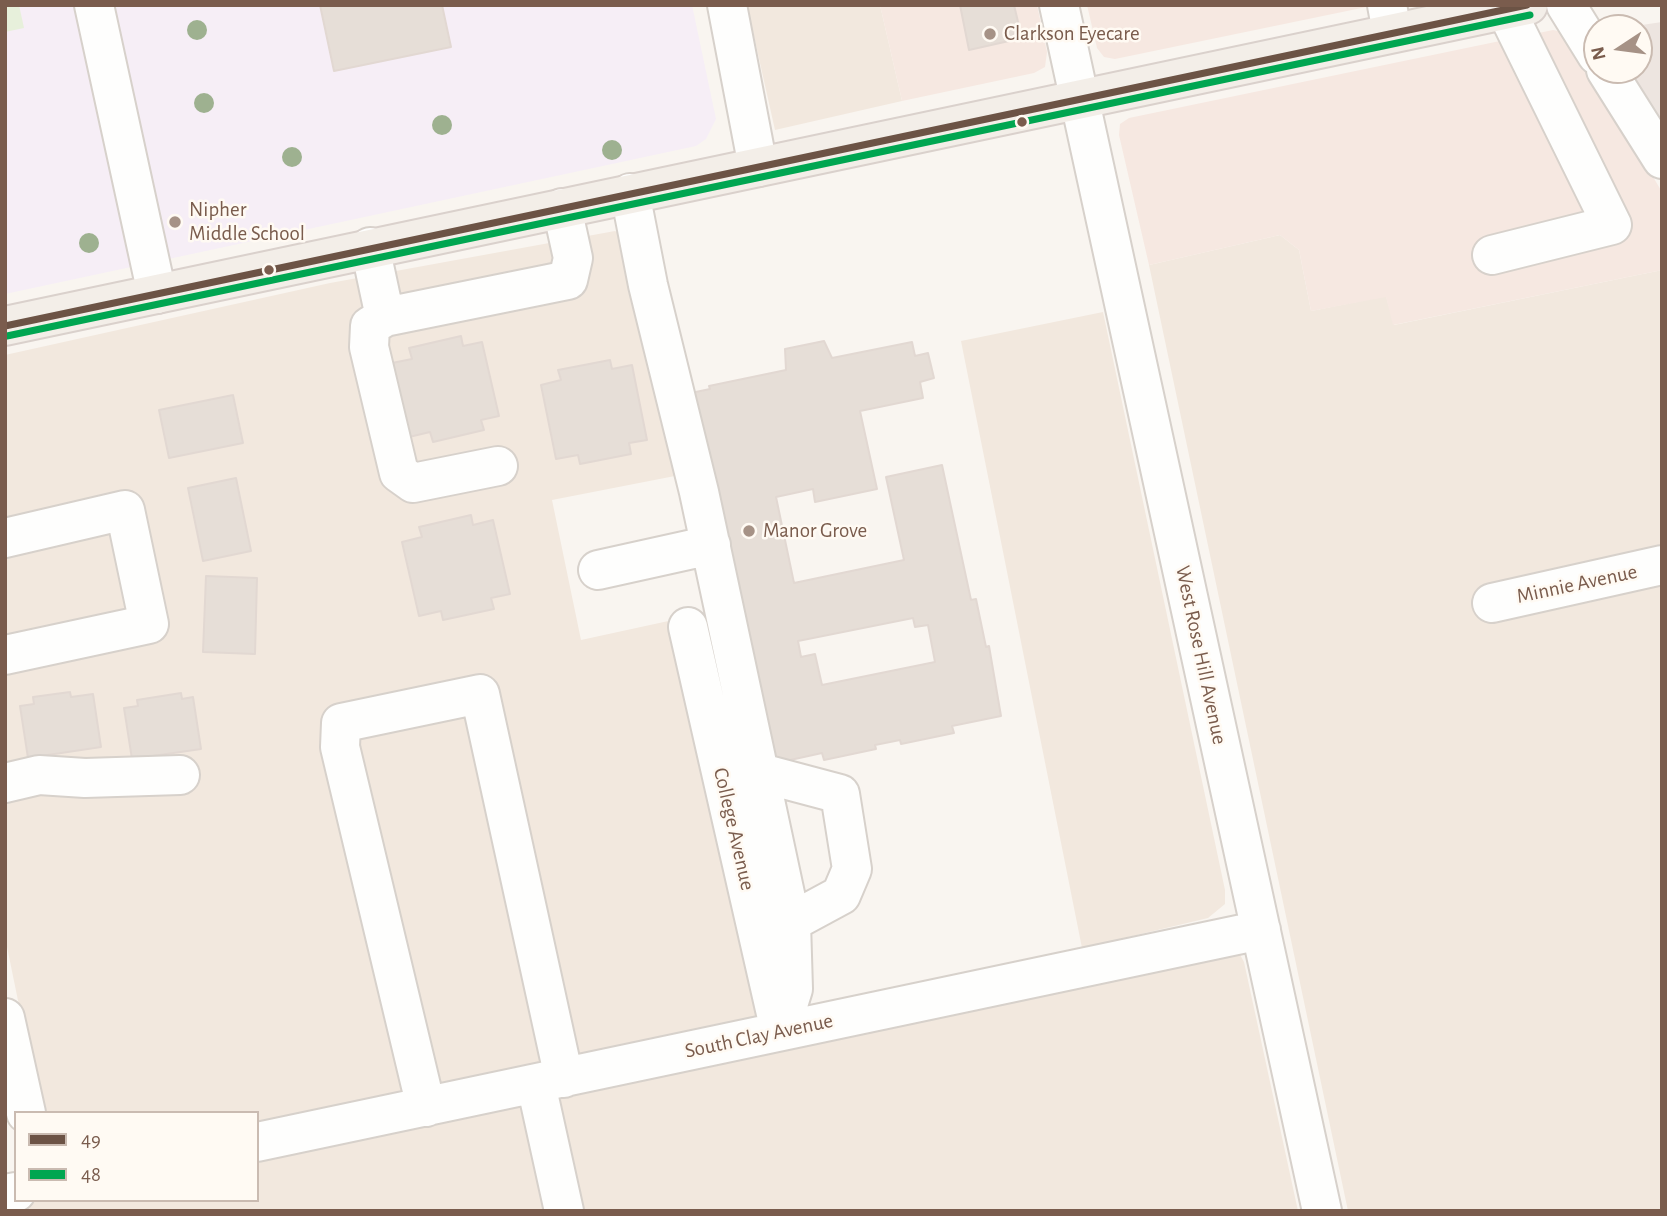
<!DOCTYPE html>
<html>
<head>
<meta charset="utf-8">
<style>
	body { margin:0 }
	#map { position:relative; width:1667px; height:1216px; overflow:hidden; background:#f9f5f0; font-family:"Alegreya Sans",sans-serif }
	canvas { display:block }
	.frame { position:absolute; inset:0; border:7px solid #7a5c4d; pointer-events:none }
	.legend { position:absolute; left:14px; top:1111px; width:245px; height:91px; box-sizing:border-box; background:#fffaf3; border:2px solid #cabbb1; margin:0; padding:9px 12px; list-style:none; font-size:21px; color:#7a5c4d }
	.legend li { display:flex; align-items:center; gap:14px; height:35px }
	.legend b { width:35px; border:2px solid #cabbb1 }
	.north { position:absolute; left:1583px; top:14px; width:70px; height:70px; box-sizing:border-box; background:#fffaf3; border:2px solid #cabbb1; border-radius:50%; rotate:257deg; font-size:19px; font-weight:700; line-height:28px; text-align:center; color:#7a5c4d }
	.north::after { content:''; display:block; margin:auto; width:24px; height:32px; background:#a69286; clip-path:polygon(50% 0,100% 100%,50% 72%,0 100%) }
</style>
</head>
<body>
<div id="map">
<canvas width="1667" height="1216"></canvas>
<div class="frame"></div>
<ul class="legend">
<li><b style="height:9px;background:#6c5345"></b>49</li>
<li><b style="height:9px;background:#00a651"></b>48</li>
</ul>
<div class="north">N</div>
</div>
<script>
const g = document.querySelector('canvas').getContext('2d');
g.lineJoin = 'round';
function paint(path, color) { g.fillStyle = color; g.fill(path, 'evenodd'); }
const toPath = rows => new Path2D(rows.map(r => 'M' + r).join(''));
function strokePath(path, color, width, dash) { g.strokeStyle = color; g.lineWidth = width; g.lineCap = dash ? 'butt' : 'round'; g.setLineDash(dash || []); g.stroke(path); }
function drawText(font, color, halo, rows, align = 'center') {
  g.font = font + ' "Alegreya Sans",sans-serif'; g.lineWidth = 5; g.setLineDash([]); g.textBaseline = 'middle'; g.strokeStyle = halo; g.fillStyle = color; for (const [text, x, y, turn = 0] of rows) {
    g.save(); g.translate(x, y); g.rotate((+turn || 0) * Math.PI / 180); g.textAlign = isNaN(turn) ? turn : align; if (halo) g.strokeText(text, 0, 0); g.fillText(text, 0, 0); g.restore();
  }
}
paint(toPath([
	[747,5,880,5,902,101,775,130],
	[615,231,626,237,680,475,552,500,581,640,673,620,762,1007,756,1020,257,1123,257,1113,41,1113,5,937,5,355,330,283],
	[1280,235,1299,250,1311,311,1386,296,1394,325,1662,270,1662,1211,1348,1211,1149,265],
	[1103,312,1225,890,1225,904,1208,918,1082,948,961,341],
	[1238,951,1244,962,1298,1211,5,1211,5,1207,38,1200,257,1200,257,1154]
]), '#f2e8de');
paint(toPath([
	[880,5,1037,5,1047,52,1045,67,1034,73,902,101],
	[1087,5,1376,5,1115,59,1104,57,1097,48],
	[1553,30,1568,33,1662,192,1662,270,1393,325,1386,297,1311,311,1299,250,1280,235,1149,265,1119,135,1120,124,1129,118]
]), '#f6e8e1');
paint(toPath([
	[1662,22,1662,130,1625,70,1639,70,1639,28,1621,28]
]), '#ede5e0');
paint(toPath([
	[5,5,692,5,716,119,706,139,696,146,5,294]
]), '#f6eef6');
paint(toPath([
	[5,5,19,5,24,28,5,32]
]), '#e7f0db');
const building = toPath([
	[320,5,442,5,451,47,334,71,320,5],
	[960,5,1014,5,1019,26,1009,41,969,50,960,5],
	[461,336,463,346,482,342,499,416,481,420,484,430,433,442,430,432,409,437,392,363,412,359,409,348,461,336],
	[824,341,832,358,912,342,915,356,928,353,934,378,920,382,923,398,860,411,877,489,815,502,813,489,776,497,794,583,904,560,886,477,942,465,971,600,976,599,986,647,989,646,1001,716,952,726,954,733,901,744,900,740,875,745,876,749,824,760,822,753,772,764,691,393,710,389,709,386,786,370,785,349,824,341],
	[913,618,915,627,928,625,935,662,822,685,815,654,801,657,798,641,913,618],
	[610,360,612,369,632,365,647,440,629,443,631,454,580,464,578,455,556,459,541,385,561,380,558,370,610,360],
	[233,395,243,443,169,458,159,410,233,395],
	[236,478,251,551,203,561,188,488,236,478],
	[471,515,473,525,493,520,510,594,491,598,494,609,443,620,441,611,419,616,402,542,422,537,419,527,471,515],
	[206,576,257,578,255,654,203,652,206,576],
	[70,692,71,697,93,694,101,747,28,758,20,706,34,704,33,697,70,692],
	[181,693,182,699,193,697,201,749,132,759,124,708,138,706,137,700,181,693]
]);
paint(building, '#e6ded7');
strokePath(building, '#e2d8d2', 2);
const minor = toPath([
	[94,5,157,294],
	[727,5,758,167],
	[1059,5,1322,1211],
	[1387,5,1392,32],
	[1566,5,1597,55],
	[1606,70,1662,159],
	[630,193,648,285,699,492,791,922,793,989,780,1031],
	[370,247,385,317,568,280,573,258,562,208],
	[1492,255,1612,225,1506,10],
	[385,317,370,326,369,347,399,473,413,483,498,466],
	[5,538,125,510,149,624,5,655],
	[598,570,711,545],
	[1492,603,1662,565],
	[688,627,777,1018],
	[761,773,840,794,852,869,841,895,791,922],
	[5,783,39,775,85,778,180,775],
	[5,1018,26,1113],
	[536,1084,564,1211],
	[426,1107,340,747,341,723,480,694,564,1078],
	[257,1142,1261,930],
	[5,1194,16,1192]
]);
const major = toPath([
	[5,326,1528,5]
]);
strokePath(minor, '#d7d1cb', 42);
strokePath(major, '#dad1cc', 42);
strokePath(minor, '#fefefd', 38);
strokePath(major, '#f3eee8', 38);
strokePath(toPath([
	[5,326,1527,5]
]), '#6c5345', 7);
strokePath(toPath([
	[7,336,1530,15]
]), '#00a651', 7);
g.fillStyle = '#9eb190';
for (const [x, y] of [
	[197,30],
	[204,103],
	[442,125],
	[612,150],
	[292,157],
	[89,243]
]) { g.beginPath(); g.arc(x, y, 10, 0, 2 * Math.PI); g.fill(); }
for (const [x, y, r, color] of [
	[990,34,7,"#a69286"],
	[1022,122,6,"#7a5c4d"],
	[175,222,7,"#a69286"],
	[269,270,6,"#7a5c4d"],
	[749,531,7,"#a69286"]
]) { const dot = new Path2D(); dot.arc(x, y, r, 0, 2 * Math.PI); g.fillStyle = color; g.fill(dot); strokePath(dot, '#fffaf3', 2.5); }
drawText('21px', '#7a5c4d', '#fffaf3', [
	["Clarkson Eyecare",1004,34],
	["Nipher",189,210],
	["Middle School",189,234],
	["Manor Grove",763,531]
], 'left');
drawText('21px', '#7a5c4d', '#fffaf3', [
	["Minnie Avenue",1577,584,-12],
	["West Rose Hill Avenue",1201,655,78],
	["College Avenue",734,829,77],
	["South Clay Avenue",759,1036,-12]
]);
</script>
</body>
</html>
